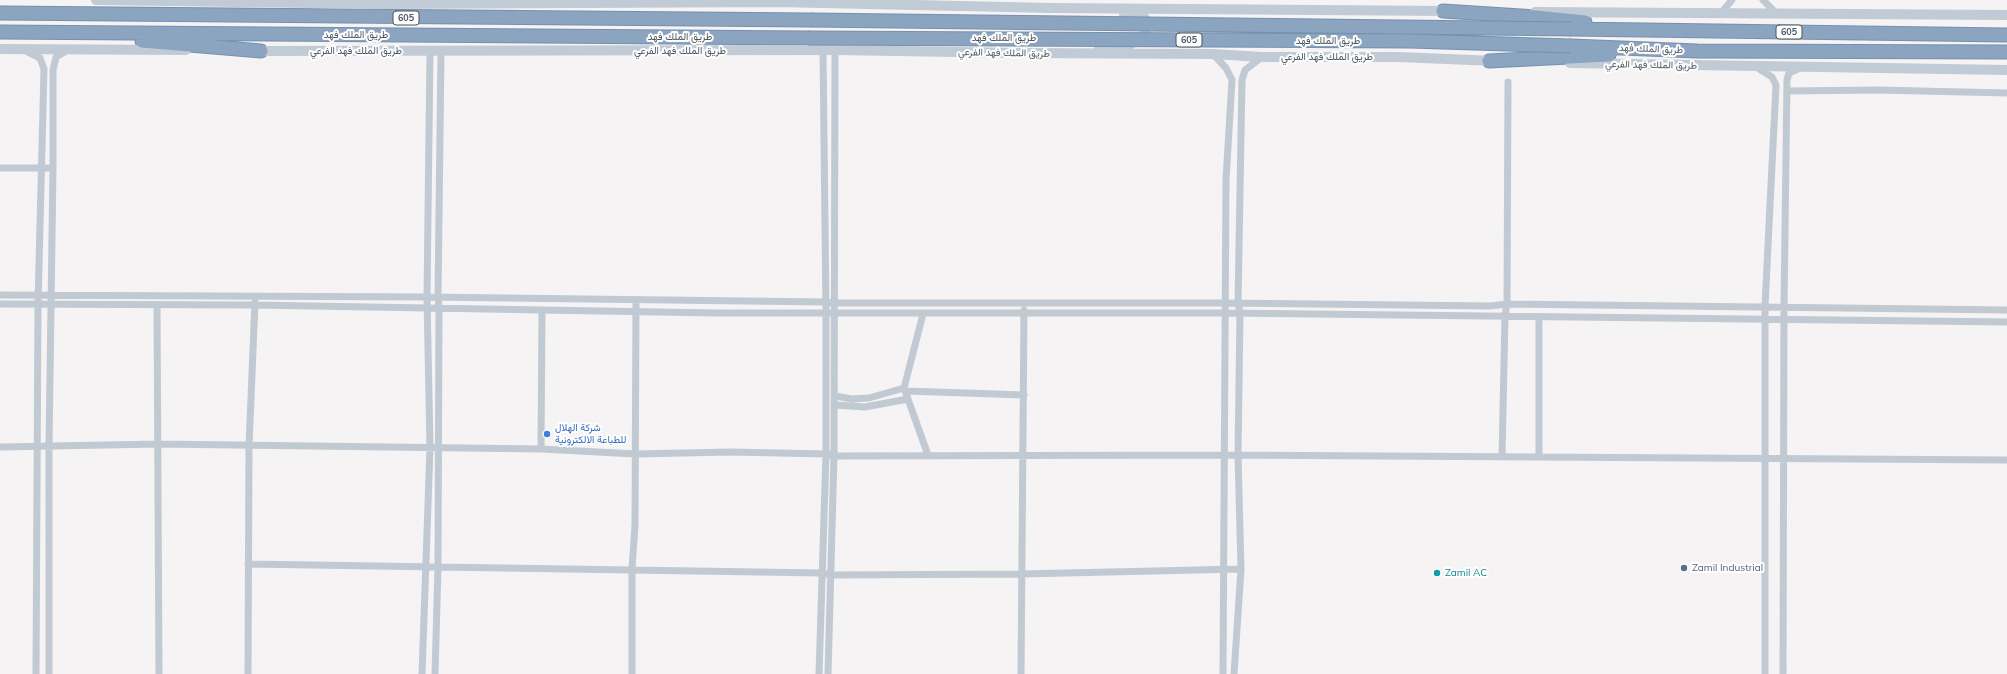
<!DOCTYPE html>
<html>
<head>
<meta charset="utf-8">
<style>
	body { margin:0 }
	canvas { display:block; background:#f5f3f3 }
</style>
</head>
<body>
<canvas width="2007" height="674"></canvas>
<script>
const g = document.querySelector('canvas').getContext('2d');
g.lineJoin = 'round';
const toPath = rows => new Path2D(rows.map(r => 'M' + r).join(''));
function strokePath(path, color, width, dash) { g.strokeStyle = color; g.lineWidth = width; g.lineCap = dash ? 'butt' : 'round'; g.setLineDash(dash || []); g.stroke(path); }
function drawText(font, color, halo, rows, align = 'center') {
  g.font = font + ' Mulish,Vazirmatn,sans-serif'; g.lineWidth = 4; g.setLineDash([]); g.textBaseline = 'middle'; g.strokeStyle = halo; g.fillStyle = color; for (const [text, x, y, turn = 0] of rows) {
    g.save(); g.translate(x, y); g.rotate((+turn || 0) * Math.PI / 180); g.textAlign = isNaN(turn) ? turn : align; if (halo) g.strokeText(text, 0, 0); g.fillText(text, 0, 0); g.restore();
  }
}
const highway = toPath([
	[1443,11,1536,17,1585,22],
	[0,13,811,20],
	[1571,29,2007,35],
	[0,32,808,38],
	[142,41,261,51],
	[1571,46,1697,51,2007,52],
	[1489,61,1609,55]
]);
strokePath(highway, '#7690ad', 15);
strokePath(toPath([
	[1763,0,1776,13],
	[1721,13,1732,0],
	[26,51,40,58,44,69,38,303,36,674],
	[1213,54,1226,68,1232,80,1226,180,1223,674],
	[1756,67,1772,77,1776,85,1765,306,1765,674],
	[1787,91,1878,90,2007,93],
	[0,168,53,168],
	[0,295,427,297,825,302,834,303,1225,303,1490,306,1507,304,2007,310],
	[0,304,254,305,716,313,1226,313,2007,322],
	[157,305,159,674],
	[923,314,904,388,928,455],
	[1539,317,1539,457],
	[906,391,1024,395],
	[835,396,852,399,869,398,904,388],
	[834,405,865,407,908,399],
	[0,447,158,444,541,449,635,454,731,452,826,454,834,456,1224,455,2007,460],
	[541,449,542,310],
	[1502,457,1505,316,1507,304,1508,82],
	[248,564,822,573,831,575,1022,574,1241,569],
	[49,674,49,446,53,168,53,70,56,57,68,50],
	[248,674,249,446,255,302],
	[422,674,430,448,427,297,430,52],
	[435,674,438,567,439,308,438,297,441,52],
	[632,674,632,569,635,525,636,300],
	[819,674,826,454,826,312,823,50],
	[828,674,834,456,835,50],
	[1021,674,1024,310],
	[1234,674,1241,569,1238,455,1240,313,1238,303,1242,80,1245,70,1262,57],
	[1783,674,1784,307,1787,80,1789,73,1800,68]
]), '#c1cad2', 7);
strokePath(toPath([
	[96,0,381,4,778,2,1051,8,1449,11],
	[1535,12,2007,15],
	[1099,48,1131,44,1143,36,1148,25,1144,17,1124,14],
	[0,49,186,50],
	[254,51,835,50,1018,53,1213,54,1262,57,1398,57,1496,61],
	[1570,63,2007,70]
]), '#c1cbd6', 10);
strokePath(highway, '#8ba5c1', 13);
const highwayBridge = toPath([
	[811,20,1571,29],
	[808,38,1410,41,1571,46]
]);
strokePath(highwayBridge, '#7690ad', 15, []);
strokePath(highwayBridge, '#8ba5c1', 13);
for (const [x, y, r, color] of [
	[547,434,4,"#3f7fe0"],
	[1684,568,4,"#5c6f8a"],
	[1437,573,4,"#0f9aa8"]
]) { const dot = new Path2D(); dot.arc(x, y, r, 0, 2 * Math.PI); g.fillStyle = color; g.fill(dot); strokePath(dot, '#fff', 1.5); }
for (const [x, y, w] of [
	[406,18,26],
	[1789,32,26],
	[1189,40,26]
]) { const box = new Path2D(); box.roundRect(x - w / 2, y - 7, w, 14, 3); g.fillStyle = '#fff'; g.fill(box); strokePath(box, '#4a5661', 1); }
drawText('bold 9px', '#4a5661', null, [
	["605",406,18],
	["605",1789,32],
	["605",1189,40]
]);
drawText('10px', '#4a5661', '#fff', [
	["طريق الملك فهد",356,35],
	["طريق الملك فهد",680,37],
	["طريق الملك فهد",1004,38],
	["طريق الملك فهد",1328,41],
	["طريق الملك فهد",1651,49,2],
	["طريق الملك فهد الفرعي",356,51],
	["طريق الملك فهد الفرعي",680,51],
	["طريق الملك فهد الفرعي",1004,53,1],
	["طريق الملك فهد الفرعي",1327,57],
	["طريق الملك فهد الفرعي",1651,65,1]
]);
drawText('10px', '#366cbe', '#fff', [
	["شركة الهلال",555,428],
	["للطباعة الالكترونية",555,440]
], 'left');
drawText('10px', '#4e5e75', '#fff', [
	["Zamil Industrial",1692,568]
], 'left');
drawText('10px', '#0d838f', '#fff', [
	["Zamil AC",1445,573]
], 'left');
</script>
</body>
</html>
